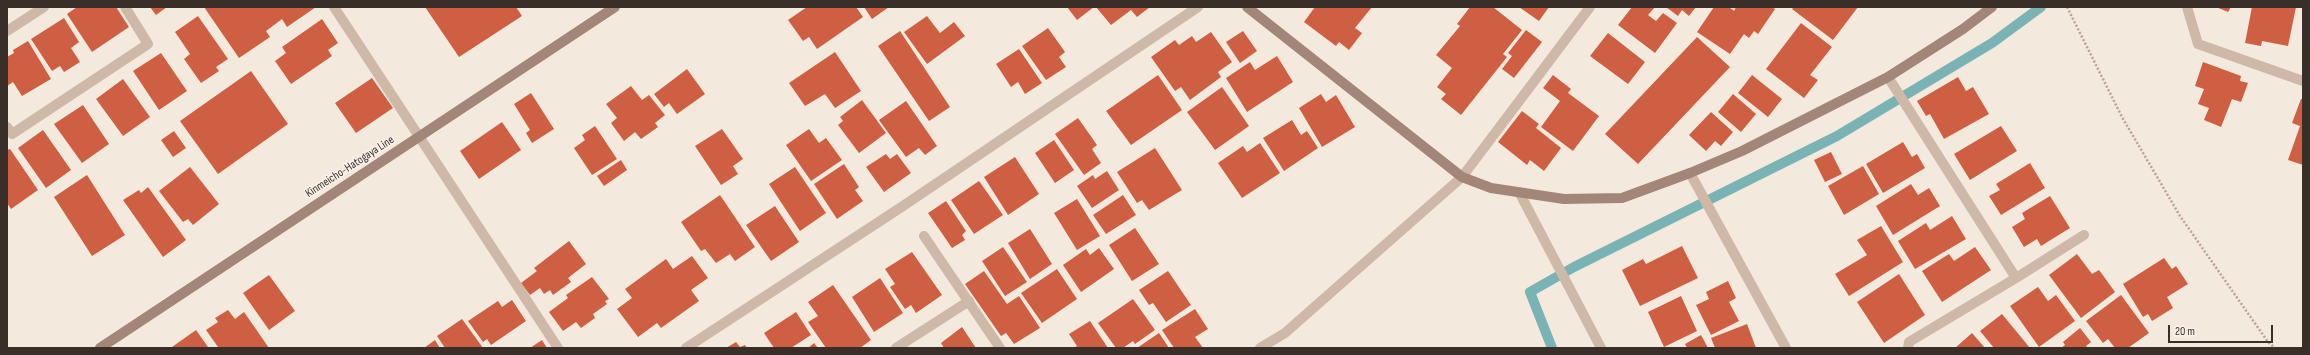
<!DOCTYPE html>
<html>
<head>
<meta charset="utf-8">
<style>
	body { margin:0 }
	#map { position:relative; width:2310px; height:355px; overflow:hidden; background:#f4e9dd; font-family:"Sofia Sans Condensed",sans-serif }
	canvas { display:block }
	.frame { position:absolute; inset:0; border:8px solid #3a2e29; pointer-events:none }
	.scale { position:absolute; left:2168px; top:325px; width:105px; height:18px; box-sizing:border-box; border:2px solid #3a2e29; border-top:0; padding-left:5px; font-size:12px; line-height:14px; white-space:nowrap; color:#3a2e29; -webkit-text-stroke:3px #fbf3eb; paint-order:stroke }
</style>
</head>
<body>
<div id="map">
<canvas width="2310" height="355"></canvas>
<div class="frame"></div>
<div class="scale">20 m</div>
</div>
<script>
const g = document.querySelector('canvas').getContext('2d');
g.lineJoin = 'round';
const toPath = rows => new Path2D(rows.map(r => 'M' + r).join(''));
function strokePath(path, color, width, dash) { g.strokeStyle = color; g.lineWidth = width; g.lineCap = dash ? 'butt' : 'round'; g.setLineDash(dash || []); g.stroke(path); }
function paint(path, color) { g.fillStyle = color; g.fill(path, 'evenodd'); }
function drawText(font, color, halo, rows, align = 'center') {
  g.font = font + ' "Sofia Sans Condensed",sans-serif'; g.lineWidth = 3; g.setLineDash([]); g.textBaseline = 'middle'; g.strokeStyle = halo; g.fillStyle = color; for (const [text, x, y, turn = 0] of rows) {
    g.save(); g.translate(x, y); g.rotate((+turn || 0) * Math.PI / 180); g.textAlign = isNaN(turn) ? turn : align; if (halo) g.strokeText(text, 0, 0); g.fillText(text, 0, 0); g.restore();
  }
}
strokePath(toPath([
	[1552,348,1530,292,1574,267,1837,136,1992,43,2041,7]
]), '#7ab3b4', 10);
paint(toPath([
	[77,7,116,7,129,27,92,52,67,14],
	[150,7,167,7,156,15],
	[204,7,316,7,287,27,282,19,266,31,270,37,239,58],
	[425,7,516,7,522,16,459,57],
	[807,7,856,7,863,17,817,49,809,37,803,41,788,20],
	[864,7,889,7,872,19],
	[1067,7,1094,7,1077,20],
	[1096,7,1150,7,1137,17,1131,10,1111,25],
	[1315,7,1372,7,1355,28,1362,33,1349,50,1339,42,1336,46,1304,22],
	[1470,7,1493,7,1522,30,1503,54,1507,57,1461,115,1441,99,1446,94,1437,87,1452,68,1436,55,1460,26,1457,24],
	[1519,7,1549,7,1539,21],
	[1632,7,1655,7,1648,15,1656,21,1663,13,1677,23,1655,53,1618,25],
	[1666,7,1696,7,1689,16,1682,10,1678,16],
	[1714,7,1729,7,1734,11,1736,7,1772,7,1775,9,1758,34,1754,31,1749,38,1744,34,1730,54,1697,32],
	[1794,7,1858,7,1833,40,1792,9],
	[2216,7,2231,7,2228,12],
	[2252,7,2296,7,2288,46,2262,41,2261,46,2245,43],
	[198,16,228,59,216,67,219,71,201,83,184,59,190,54,175,32],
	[927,16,940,33,954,22,965,36,927,64,904,32],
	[64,18,79,42,71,48,80,62,64,72,60,66,52,71,31,39],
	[322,19,338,43,328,50,332,56,291,84,275,61,286,53,282,47],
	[1801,23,1832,47,1810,75,1818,80,1804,98,1766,69],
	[1048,28,1065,52,1059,57,1066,67,1046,80,1022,46],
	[1526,30,1542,42,1514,78,1502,69,1512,56,1508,53],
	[900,31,950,107,929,121,878,46],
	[1243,31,1257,51,1240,63,1226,42],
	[1211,32,1232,62,1218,72,1221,77,1190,100,1181,87,1175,91,1151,57,1175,40,1179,45,1192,36,1196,42],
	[1608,33,1645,62,1628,84,1590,56],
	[1697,37,1730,67,1638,164,1605,134],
	[28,41,51,79,22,96,13,82,7,86,7,57,14,53,13,50],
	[1019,49,1042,83,1025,94,1018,82,1011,87,996,64],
	[835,52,861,91,835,108,825,94,805,106,789,83],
	[161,53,187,91,159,110,133,71],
	[1277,56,1293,82,1247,112,1226,78,1250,62,1255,70],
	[2203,62,2241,76,2240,81,2248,83,2241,102,2232,99,2221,127,2204,120,2209,108,2198,104,2204,89,2195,86],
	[687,69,705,94,677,114,669,103,664,107,654,94],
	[251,71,288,124,218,174,180,121],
	[1158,75,1182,110,1131,145,1106,111],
	[1553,75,1571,89,1568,93,1599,116,1573,151,1541,127,1560,101,1543,88],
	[1752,75,1782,99,1768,117,1738,93],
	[1958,77,1966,91,1973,87,1989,114,1944,139,1930,114,1926,116,1917,101],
	[372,78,393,108,356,133,335,103],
	[123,79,150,117,123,136,96,99],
	[631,86,642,100,649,95,665,115,655,123,658,127,641,139,635,132,624,141,611,123,617,118,606,104],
	[1222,87,1249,126,1215,150,1187,112],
	[531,93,554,129,532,143,526,133,530,130,514,104],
	[1321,94,1326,102,1336,95,1355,127,1322,147,1299,108],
	[1733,94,1756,114,1741,132,1718,112],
	[2301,99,2303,99,2303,165,2288,160,2300,126,2292,123],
	[862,100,886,133,859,153,838,125,843,121,840,117],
	[906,101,937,146,925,155,919,148,906,157,879,120],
	[83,105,109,144,82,163,54,124],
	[1522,111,1539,124,1536,128,1561,148,1544,171,1530,160,1527,165,1498,142],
	[1711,112,1733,132,1721,146,1715,141,1706,151,1689,135],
	[1078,118,1097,145,1092,149,1101,163,1084,175,1055,134],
	[1292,120,1301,135,1307,131,1318,148,1284,171,1263,138],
	[502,122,521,150,479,179,460,151],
	[595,126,617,159,592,175,574,148,585,140,582,135],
	[2001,126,2017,151,1970,180,1954,154],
	[722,129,743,159,733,166,738,174,721,185,695,146],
	[809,129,819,143,826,138,842,160,811,181,786,145],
	[43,130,71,170,46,188,18,148],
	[174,131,186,148,173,157,161,140],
	[1054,140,1074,170,1055,183,1035,153],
	[1903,142,1912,157,1917,154,1925,168,1883,193,1866,164],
	[1260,143,1280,173,1242,198,1218,163,1243,146,1247,152],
	[1155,148,1182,190,1149,210,1142,200,1137,203,1117,172],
	[10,149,38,190,11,209,7,203,7,150],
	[1831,152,1842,174,1825,182,1814,160],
	[886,154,890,159,897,154,911,173,884,192,866,167],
	[1015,157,1039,194,1008,215,984,177],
	[621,160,627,170,604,186,597,176],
	[2030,163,2045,188,2001,215,1989,196,2000,190,1996,184],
	[844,164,859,187,855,190,863,201,837,219,814,184],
	[1863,166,1879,194,1844,215,1828,186],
	[190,167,219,204,193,225,188,219,183,222,159,191],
	[795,167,826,213,800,231,769,184],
	[1107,171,1119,190,1092,208,1077,186,1093,175,1095,179],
	[87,175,125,235,92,256,54,197],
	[979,181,1003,215,974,234,951,200],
	[1911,184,1918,195,1929,188,1940,206,1893,235,1876,206],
	[148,187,186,240,163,257,123,200,139,190,141,193],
	[720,195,755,247,735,261,730,254,716,263,705,249,701,251,681,222],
	[1123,195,1136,215,1106,234,1093,215],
	[2050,196,2070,228,2041,246,2037,239,2024,247,2012,227,2025,219,2022,213],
	[1077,199,1100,236,1077,250,1054,213],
	[946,201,966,231,962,235,965,240,952,248,928,213],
	[775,206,799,242,771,261,746,225],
	[1952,216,1966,239,1915,269,1898,241,1926,223,1930,230],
	[1881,226,1903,262,1849,296,1835,274,1867,255,1857,240],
	[1135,228,1159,264,1132,281,1109,245],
	[1030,229,1052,264,1030,279,1008,243],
	[569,241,586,264,568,278,571,282,553,295,550,290,544,294,540,288,530,295,521,283,537,271,534,268],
	[1682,246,1698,278,1640,306,1622,270,1643,259,1646,264],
	[1003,247,1027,282,1005,296,982,261],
	[1975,247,1991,270,1942,302,1922,271,1949,254,1954,261],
	[1099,248,1114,269,1081,292,1063,265,1086,249,1090,255],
	[912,252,942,295,916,313,911,305,905,309,890,287,895,284,885,269],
	[2077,254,2092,274,2099,270,2115,292,2081,318,2049,275],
	[692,256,708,278,691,290,699,301,661,328,657,323,638,337,617,309,632,298,625,289,666,259,673,269],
	[2164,258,2172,269,2176,266,2188,284,2167,297,2173,308,2152,321,2148,314,2143,317,2123,284],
	[1057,269,1077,299,1042,323,1021,293],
	[984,271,1007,304,1019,296,1040,328,1014,344,1006,333,1001,336,965,284],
	[1168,271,1191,305,1166,322,1153,303,1149,305,1139,290],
	[1899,274,1925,315,1884,343,1857,302],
	[269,275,295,311,269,330,243,293],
	[592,277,609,299,605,301,607,304,593,314,595,318,581,328,576,322,563,331,549,312,568,298,566,295],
	[880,278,903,313,874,332,852,297],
	[1728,281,1736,298,1729,302,1739,321,1711,335,1696,305,1709,299,1706,292],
	[833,285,871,340,860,348,826,348,808,322,818,316,808,302],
	[2038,287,2048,301,2056,295,2075,321,2039,347,2010,306],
	[2121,295,2149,333,2128,348,2115,348,2108,339,2103,343,2086,321],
	[1681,296,1697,331,1664,347,1648,312],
	[1133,299,1155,330,1135,344,1133,341,1123,348,1116,348,1098,323],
	[512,300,526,321,491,345,487,339,483,342,468,321,498,301,502,307],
	[1195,309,1208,329,1195,337,1203,348,1174,348,1162,330],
	[228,310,235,319,244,312,269,348,216,348,218,347,206,330,218,322,215,318],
	[796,312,811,335,791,348,774,348,764,333],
	[2002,314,2030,348,1994,348,1980,331],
	[462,319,483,348,445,348,437,336],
	[1090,321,1108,348,1074,348,1077,346,1069,334],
	[1747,324,1756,348,1715,348,1711,338],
	[962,327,976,348,944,348,941,343],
	[2080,328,2091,342,2086,346,2088,348,2061,348,2065,345,2063,342],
	[196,330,208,347,173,348,172,347],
	[1159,333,1169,348,1137,348],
	[1972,333,1985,348,1955,348],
	[1701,335,1708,348,1687,348,1685,344],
	[435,340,440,348,424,348],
	[542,340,547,348,530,348],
	[736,342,740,347,745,345,747,348,726,348],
	[814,343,818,348,808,348]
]), '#ce5f42');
strokePath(toPath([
	[2067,7,2122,117,2180,216,2268,342,2275,348]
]), '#baa292', 2.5, [2, 2]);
strokePath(toPath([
	[1888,77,2016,278,2084,235],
	[7,127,12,134,148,44,125,7],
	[1690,173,1786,348],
	[896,348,969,301],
	[1908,348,1909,342,2016,278]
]), '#ceb8a8', 10);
strokePath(toPath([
	[334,7,558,348],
	[2187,7,2198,44,2303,81],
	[7,31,44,7],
	[1519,192,1601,348],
	[924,236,1000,348],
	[686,348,903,206,1198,7],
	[1260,348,1285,333,1462,177,1590,7]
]), '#ceb8a8', 10);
strokePath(toPath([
	[1247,7,1462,177,1491,188,1564,199,1622,198,1690,173,1742,151,1888,77,1963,29,1992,7],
	[100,348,615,7]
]), '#a28779', 10);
drawText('12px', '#3a2e29', '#fbf3eb', [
	["Kinmeicho-Hatogaya Line",350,167,-33]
]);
</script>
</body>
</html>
